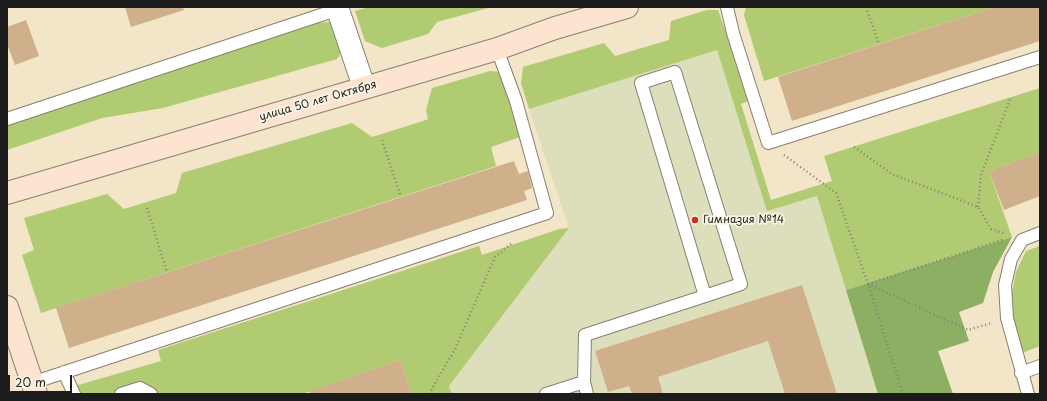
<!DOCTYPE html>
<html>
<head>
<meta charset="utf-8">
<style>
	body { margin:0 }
	#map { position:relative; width:1047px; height:401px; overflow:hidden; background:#f2e5c8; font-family:"Playpen Sans",sans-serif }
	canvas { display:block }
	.frame { position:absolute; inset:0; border:8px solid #1c1c1c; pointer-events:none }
	.scale { position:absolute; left:8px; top:375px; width:64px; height:18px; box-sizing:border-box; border:2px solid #1c1c1c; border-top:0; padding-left:5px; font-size:12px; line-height:14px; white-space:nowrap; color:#1c1c1c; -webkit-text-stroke:3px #fcf5e5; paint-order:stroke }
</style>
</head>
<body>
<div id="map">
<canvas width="1047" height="401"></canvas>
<div class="frame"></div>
<div class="scale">20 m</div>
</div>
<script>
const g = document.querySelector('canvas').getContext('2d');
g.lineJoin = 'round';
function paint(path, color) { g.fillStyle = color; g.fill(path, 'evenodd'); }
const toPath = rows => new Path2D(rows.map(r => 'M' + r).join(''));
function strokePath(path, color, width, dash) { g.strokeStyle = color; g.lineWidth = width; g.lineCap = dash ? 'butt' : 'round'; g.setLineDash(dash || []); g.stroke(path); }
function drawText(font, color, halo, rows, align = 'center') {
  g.font = font + ' "Playpen Sans",sans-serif'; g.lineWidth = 3.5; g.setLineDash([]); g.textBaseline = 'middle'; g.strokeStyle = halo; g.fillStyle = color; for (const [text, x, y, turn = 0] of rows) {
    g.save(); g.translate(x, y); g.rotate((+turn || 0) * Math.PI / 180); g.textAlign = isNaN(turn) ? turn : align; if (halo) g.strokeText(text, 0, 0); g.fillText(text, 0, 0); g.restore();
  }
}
paint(toPath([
	[717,50,767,211,817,196,878,394,452,394,449,386,569,228,529,109]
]), '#dddebc');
paint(toPath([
	[369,7,492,7,437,22,428,34,382,48,365,41,355,11],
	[746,7,995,7,764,81,744,15],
	[707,10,718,10,727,35,748,101,741,104,771,200,832,181,824,156,1040,88,1040,152,989,171,1012,237,846,290,817,196,767,211,717,50,529,109,521,83,523,67,604,43,615,56,669,40,671,21],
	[332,22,344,48,337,59,163,108,102,118,7,150,7,123,312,23],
	[490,71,500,72,520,137,491,147,496,166,41,313,22,255,34,250,24,218,107,194,124,209,176,193,182,173,352,123,372,137,423,121,428,119,426,110,432,88],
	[569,228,449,386,452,394,412,394,400,360,302,394,70,394,75,386,161,361,158,350,479,246,482,255,559,229],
	[1040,246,1040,346,1022,353,1013,322,1012,293,1016,272,1026,251]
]), '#b0cb72');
paint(toPath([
	[1012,237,993,272,983,303,959,312,969,341,938,351,953,394,878,394,846,290]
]), '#8caf64');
paint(toPath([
	[125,7,183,7,184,10,131,27],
	[995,7,1040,7,1040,41,792,121,778,77],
	[26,20,39,56,15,65,7,44,7,27],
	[1040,152,1040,196,1004,210,989,171],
	[514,161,519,174,528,171,532,188,524,191,527,200,69,348,56,308],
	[802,285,837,394,785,394,768,341,658,377,663,394,632,394,629,386,608,392,595,351],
	[400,360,412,394,310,394,310,391]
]), '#d0af8b');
const lane = toPath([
	[727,7,733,33,768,143,1040,57],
	[7,119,342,8],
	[64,372,74,394],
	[1021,373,1040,366],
	[584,382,585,335,705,296,741,284,675,72,641,83,705,296],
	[32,383,547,213,516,101,497,49],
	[121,394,140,388,151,394],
	[546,394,584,382,587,394],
	[1028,394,1007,318,1005,285,1011,259,1022,240,1040,233]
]);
const street = toPath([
	[337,7,364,87]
]);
const secondary = toPath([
	[7,193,497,49,555,28,627,7],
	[7,307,36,394]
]);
strokePath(lane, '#878072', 14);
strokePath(street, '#878072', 24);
strokePath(secondary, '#878072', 24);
strokePath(toPath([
	[866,7,879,44],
	[382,140,401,197],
	[854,147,892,174,978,207,991,229,1006,234],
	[784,155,836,193,868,284,903,394],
	[978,207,981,175,1011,97],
	[147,208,167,272],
	[868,284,1002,240],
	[868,284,968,330,992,323],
	[429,394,455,349,495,257,512,243]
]), '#878072', 2.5, [1, 3]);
strokePath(lane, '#fff', 12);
strokePath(street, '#fff', 22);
strokePath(secondary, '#fde4d0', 22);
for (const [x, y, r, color] of [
	[695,220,4,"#c8321e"]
]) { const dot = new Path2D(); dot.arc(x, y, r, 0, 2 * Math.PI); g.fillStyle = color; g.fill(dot); strokePath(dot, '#fcf5e5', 1.5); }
drawText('11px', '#1c1c1c', '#fcf5e5', [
	["улица 50 лет Октября",318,101,-16]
]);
drawText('11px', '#1c1c1c', '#fcf5e5', [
	["Гимназия №14",703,220]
], 'left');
</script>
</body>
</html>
